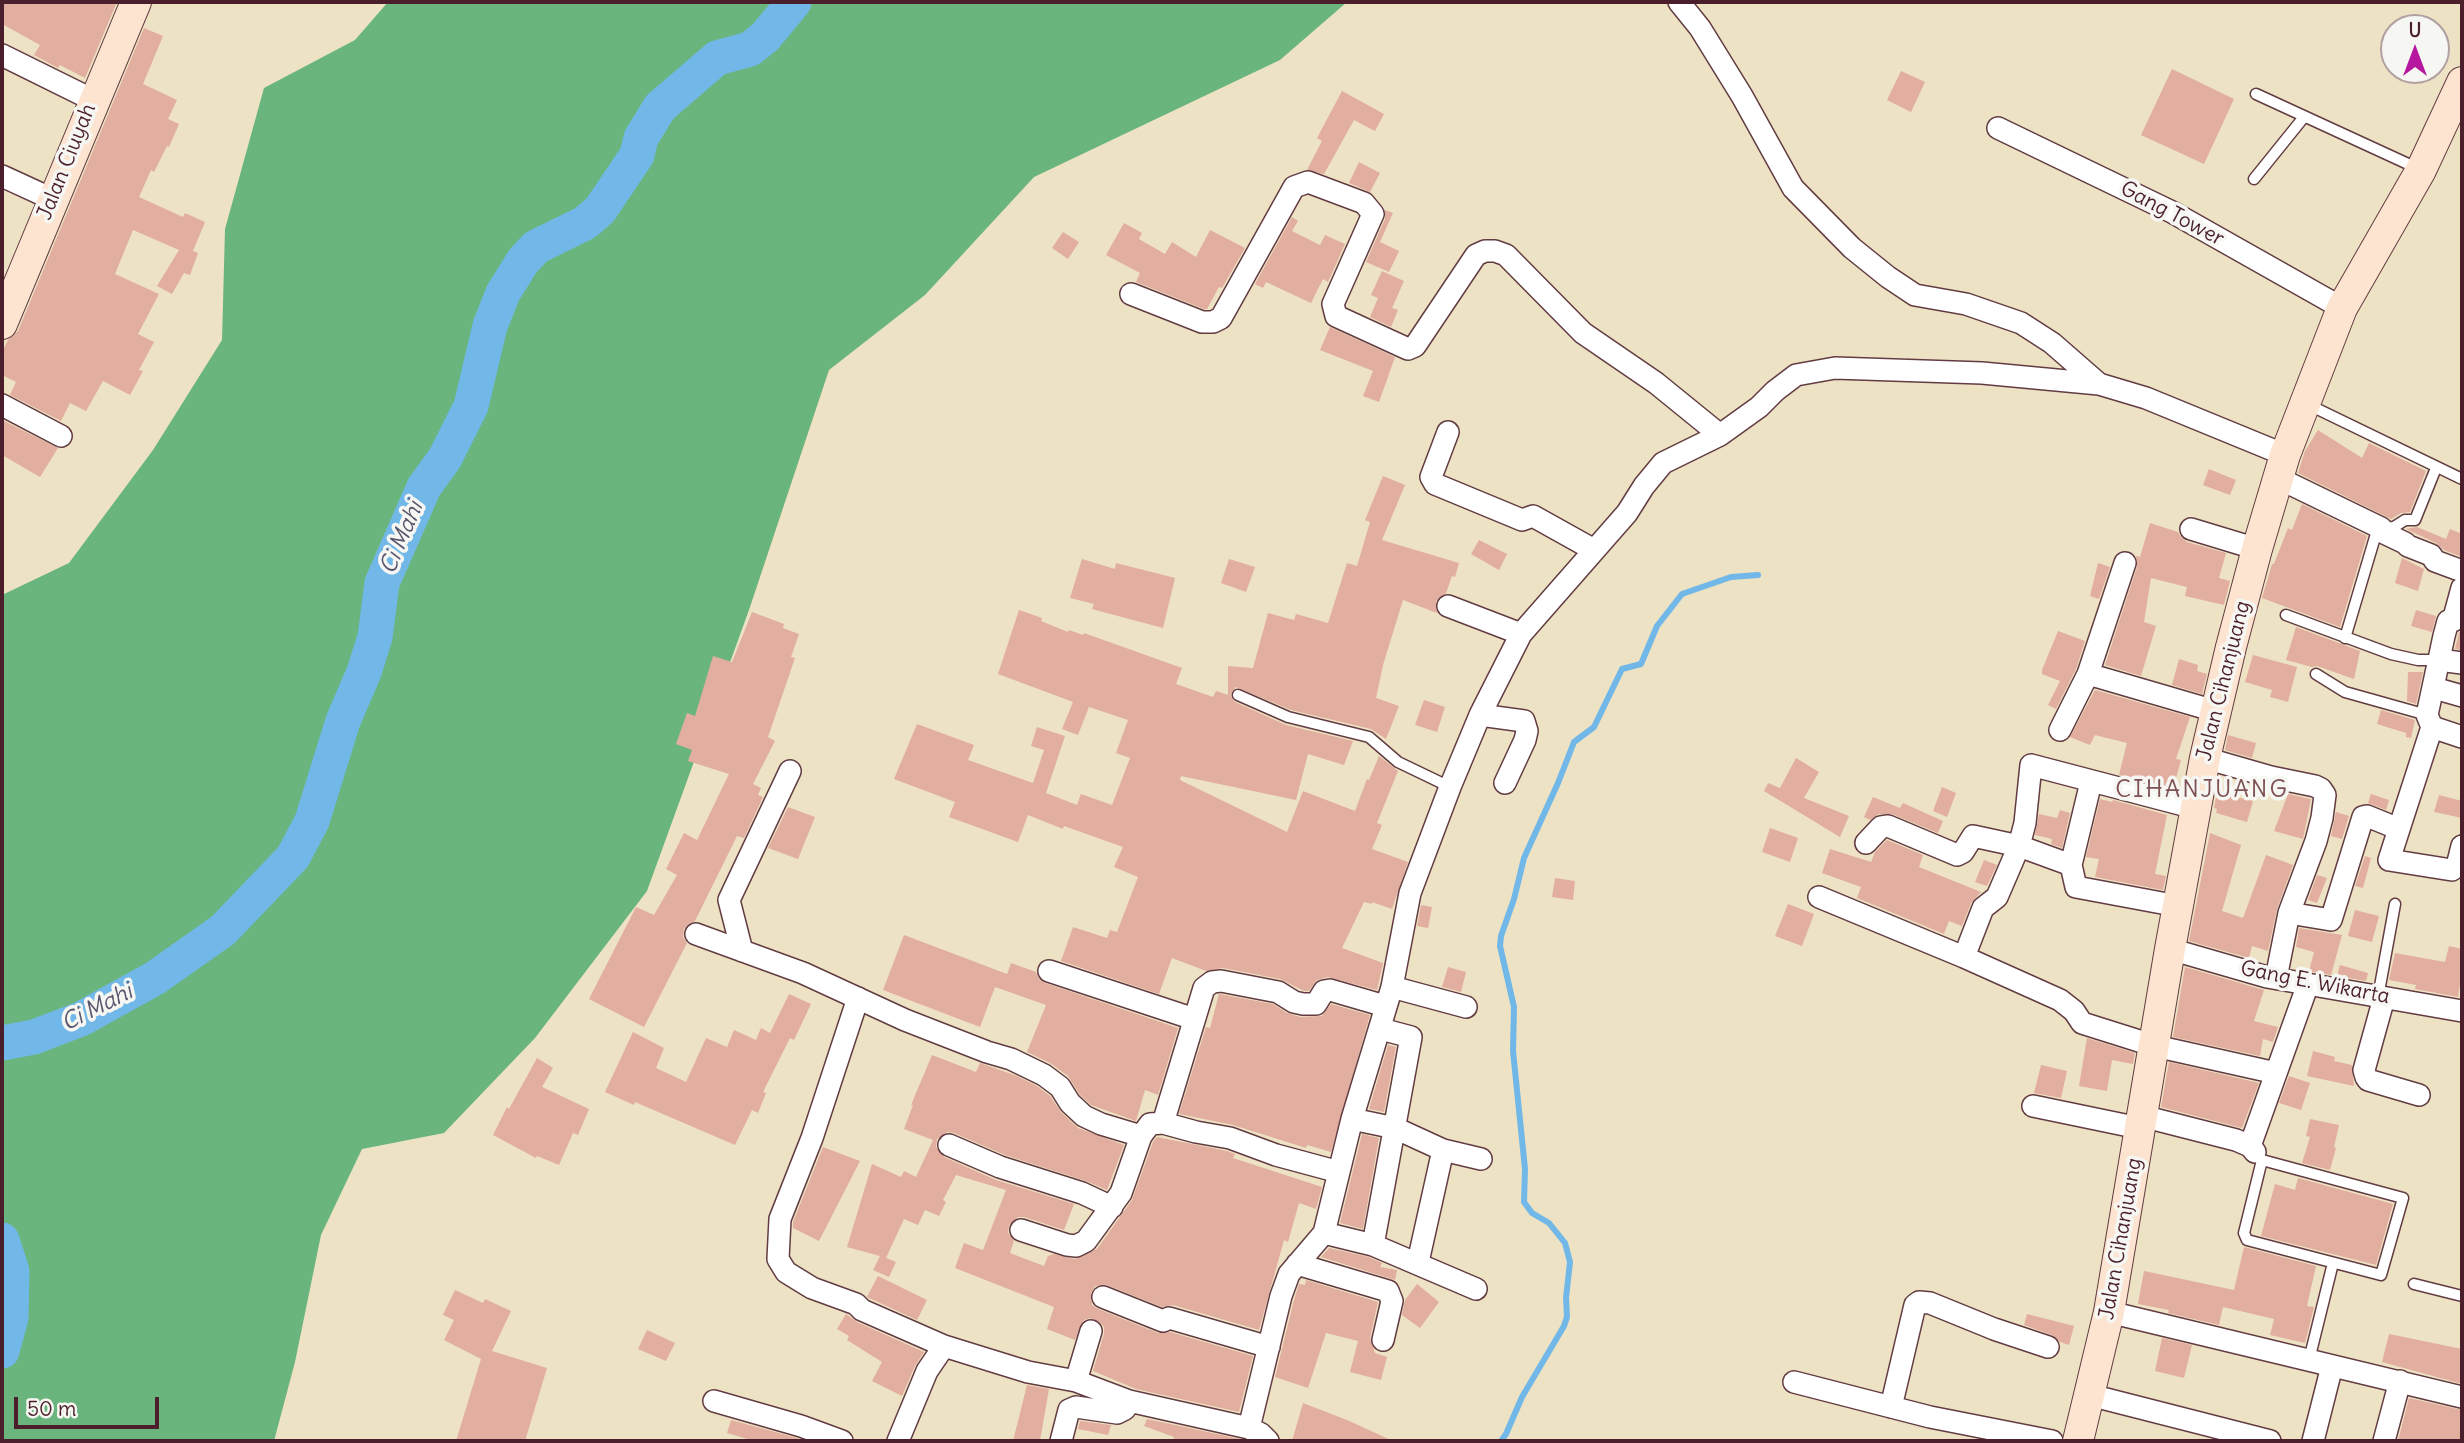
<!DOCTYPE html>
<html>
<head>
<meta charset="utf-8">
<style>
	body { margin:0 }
	#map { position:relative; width:2464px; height:1443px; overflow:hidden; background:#ede2c3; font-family:Delius,sans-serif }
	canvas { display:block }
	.frame { position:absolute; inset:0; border:4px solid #4a1f2b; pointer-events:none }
	.north { position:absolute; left:2380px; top:14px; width:70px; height:70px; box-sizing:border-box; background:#f6f6f2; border:2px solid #b1a0a2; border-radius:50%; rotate:0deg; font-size:19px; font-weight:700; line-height:28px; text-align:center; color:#4a1f2b }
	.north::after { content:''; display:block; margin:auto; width:24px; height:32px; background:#b5179e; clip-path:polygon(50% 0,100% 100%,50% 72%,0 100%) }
	.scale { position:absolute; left:14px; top:1397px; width:145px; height:32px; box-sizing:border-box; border:4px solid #4a1f2b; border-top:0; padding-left:9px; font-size:21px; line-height:24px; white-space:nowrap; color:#4a1f2b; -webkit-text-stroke:5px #f6f6f2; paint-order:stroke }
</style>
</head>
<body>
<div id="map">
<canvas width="2464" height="1443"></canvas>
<div class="frame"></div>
<div class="north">U</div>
<div class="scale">50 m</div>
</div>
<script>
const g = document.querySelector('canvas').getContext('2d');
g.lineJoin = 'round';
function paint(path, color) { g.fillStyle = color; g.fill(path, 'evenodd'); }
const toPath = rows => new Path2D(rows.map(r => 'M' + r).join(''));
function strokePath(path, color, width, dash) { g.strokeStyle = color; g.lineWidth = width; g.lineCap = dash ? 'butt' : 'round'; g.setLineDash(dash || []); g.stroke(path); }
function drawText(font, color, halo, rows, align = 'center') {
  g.font = font + ' Delius,sans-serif'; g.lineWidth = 7; g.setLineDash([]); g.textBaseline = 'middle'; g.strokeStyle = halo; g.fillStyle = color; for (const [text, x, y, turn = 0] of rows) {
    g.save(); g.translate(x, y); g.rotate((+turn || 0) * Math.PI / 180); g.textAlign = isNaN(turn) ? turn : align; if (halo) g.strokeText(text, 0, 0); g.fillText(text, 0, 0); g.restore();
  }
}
paint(toPath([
	[388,2,1347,2,1280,60,1034,177,925,295,829,370,749,610,647,891,535,1038,444,1133,362,1149,321,1235,295,1362,274,1441,2,1441,2,595,69,563,153,450,222,340,225,229,264,88,355,40]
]), '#6ab57e');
strokePath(toPath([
	[1501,1441,1506,1434,1522,1397,1564,1326,1567,1317,1566,1298,1570,1262,1565,1243,1549,1223,1532,1213,1524,1202,1525,1169,1513,1051,1514,1007,1500,946,1501,936,1514,899,1524,858,1558,783,1574,742,1594,727,1622,669,1641,664,1657,626,1682,594,1731,577,1758,575]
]), '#71b8e8', 6);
strokePath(toPath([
	[2,1043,34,1037,81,1019,155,978,223,930,293,857,312,821,343,721,364,672,375,637,382,583,424,487,445,458,471,406,490,326,503,293,523,261,536,247,585,223,600,210,637,155,641,138,660,107,717,58,750,49,765,37,794,2],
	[2,1240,12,1271,11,1318,2,1351]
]), '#71b8e8', 35);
paint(toPath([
	[6,2,117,2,85,78,60,65,58,68,34,55,40,45,2,24,2,8],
	[144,28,163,36,143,84,177,100,168,119,179,124,169,147,167,146,154,172,151,170,139,197,183,217,185,213,205,222,193,251,198,253,190,275,184,273,172,294,157,286,179,250,133,230,115,274,159,294,138,334,154,342,139,370,143,371,130,395,103,381,86,411,70,403,61,421,10,395,16,382,2,375,2,352,8,340,18,331],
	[2172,69,2234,99,2204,164,2141,135],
	[1901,71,1925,82,1911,112,1887,100],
	[1342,91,1384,114,1375,131,1354,120,1324,174,1307,170,1322,141,1317,138],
	[1359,162,1380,173,1370,192,1349,183],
	[1385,210,1393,213,1380,242,1399,251,1389,272,1366,262,1385,219],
	[1292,217,1298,221,1292,231,1320,245,1325,235,1345,244,1328,282,1323,279,1311,303,1266,282,1263,288,1255,284],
	[1124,223,1142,233,1139,239,1165,254,1172,242,1196,257,1210,230,1245,248,1222,288,1219,287,1207,309,1204,309,1136,282,1140,273,1106,255],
	[1063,232,1079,242,1068,259,1052,248],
	[1382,271,1404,281,1392,308,1398,310,1391,327,1370,317,1378,298,1371,295],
	[1330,327,1395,357,1379,402,1363,396,1373,371,1320,350],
	[2,420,58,448,40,477,2,455],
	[2318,430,2362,458,2369,443,2426,471,2410,512,2401,513,2391,519,2298,473,2305,451],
	[2209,469,2236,480,2230,495,2203,485],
	[1383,476,1405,485,1382,540,1459,563,1455,577,1452,576,1446,593,1436,601,1437,613,1403,600,1383,665,1376,698,1399,706,1386,739,1371,729,1291,710,1236,687,1230,695,1235,702,1286,725,1353,741,1344,765,1308,754,1296,800,1181,776,1180,780,1287,832,1303,791,1355,811,1367,779,1369,780,1379,756,1398,771,1377,823,1382,825,1372,849,1408,862,1392,909,1372,902,1372,904,1364,902,1342,948,1383,963,1377,990,1328,977,1317,980,1309,991,1304,991,1280,979,1223,968,1206,971,1172,958,1159,994,1061,961,1073,927,1107,938,1110,930,1117,932,1138,877,1114,867,1123,847,1064,826,1063,829,1028,815,1018,842,949,817,955,802,894,779,917,724,974,745,968,760,1033,783,1044,750,1031,746,1037,727,1065,736,1046,793,1077,805,1081,794,1112,805,1130,758,1116,753,1128,720,1089,707,1078,735,1062,729,1073,702,998,674,1019,610,1042,618,1041,621,1068,632,1069,630,1083,635,1084,633,1182,668,1176,684,1213,697,1216,691,1228,695,1228,666,1253,668,1268,613,1294,620,1296,614,1328,623,1347,563,1357,566,1370,522,1365,520],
	[2302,504,2367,536,2340,627,2262,598,2272,564,2274,564,2288,528,2292,530],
	[2150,523,2178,532,2181,537,2187,542,2226,553,2219,578,2230,581,2224,605,2185,596,2187,587,2151,578,2144,622,2156,626,2141,676,2105,665,2137,567,2136,556,2140,557],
	[2417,527,2446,539,2450,529,2462,534,2462,557,2444,550,2436,543,2406,529],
	[1479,540,1507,554,1499,570,1471,554],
	[2402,558,2424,569,2418,591,2395,583],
	[1082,559,1115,569,1116,563,1175,578,1163,628,1092,609,1094,604,1070,598],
	[1229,559,1255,567,1246,592,1221,583],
	[2098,563,2110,567,2099,599,2090,596],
	[2416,610,2436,616,2432,632,2411,626],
	[752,612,784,624,783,628,799,634,791,657,795,658,768,737,775,741,753,784,761,788,758,795,763,797,744,838,737,836,695,921,688,924,684,929,683,937,687,943,644,1027,589,999,636,907,654,915,677,875,666,869,684,833,697,840,729,774,688,761,692,750,676,744,687,713,695,716,713,656,732,662],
	[2296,627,2360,651,2354,679,2317,666,2312,667,2286,660],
	[2462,630,2462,650,2455,649,2459,632],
	[2058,631,2085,641,2076,669,2056,709,2048,705,2060,681,2042,674,2042,670],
	[2253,655,2297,667,2288,702,2270,697,2272,690,2245,682],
	[2179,659,2198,665,2197,671,2207,674,2202,694,2172,685],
	[2408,672,2423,672,2416,704,2407,701],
	[2095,690,2190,717,2176,759,2181,760,2173,789,2119,775,2127,743,2095,735,2090,745,2070,737],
	[1424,700,1445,707,1437,732,1415,725],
	[2381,710,2415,720,2411,738,2406,737,2406,733,2377,724],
	[2228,735,2256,743,2252,758,2225,750],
	[1796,758,1819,772,1804,798,1849,816,1840,837,1764,791,1768,783,1780,788],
	[1942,787,1956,793,1947,817,1933,811],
	[2217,792,2253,801,2247,822,2216,813,2217,809,2214,808],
	[2288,794,2311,799,2303,839,2274,831],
	[2371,794,2389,800,2386,810,2368,803],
	[2439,795,2462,801,2462,818,2434,812],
	[1873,797,1900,808,1903,803,1943,821,1938,833,1892,814,1879,814,1870,820,1864,817],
	[2100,799,2112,802,2113,800,2167,815,2155,874,2166,876,2163,890,2095,877,2099,859,2086,857],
	[788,807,815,817,798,859,768,848],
	[2060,810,2070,813,2062,848,2051,844,2052,839,2035,835,2039,814,2057,818],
	[2336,812,2349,816,2342,839,2331,836],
	[1770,828,1798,838,1790,862,1762,852],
	[2210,833,2241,845,2222,911,2243,918,2266,855,2293,865,2277,909,2268,951,2252,946,2249,958,2189,941],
	[1887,840,1923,855,1919,867,1981,892,1971,903,1962,926,1949,921,1944,934,1857,898,1861,887,1822,873,1830,849,1871,862,1875,852],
	[2365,856,2371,858,2363,888,2355,886],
	[1984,860,1997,865,1987,886,1975,882],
	[2317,875,2327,878,2317,903,2308,900],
	[1555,878,1575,881,1573,900,1552,897],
	[1788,904,1814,914,1802,946,1775,936],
	[1421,905,1432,907,1428,928,1417,926],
	[2355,910,2379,916,2372,942,2348,936],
	[2299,928,2342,935,2331,975,2309,971,2314,952,2296,947],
	[904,935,1007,974,1011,963,1036,972,1039,979,1045,983,1178,1028,1158,1095,1145,1090,1136,1121,1091,1105,1080,1095,1068,1076,1050,1063,1027,1052,1046,1005,995,987,980,1027,883,990],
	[2449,946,2462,949,2462,970,2458,997,2415,989,2416,985,2389,980,2395,953,2445,962],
	[2340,965,2368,973,2366,981,2337,976],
	[1448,967,1466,972,1461,992,1442,987],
	[2185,967,2264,990,2254,1021,2278,1027,2273,1042,2263,1039,2260,1056,2173,1037],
	[789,994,811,1004,794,1040,790,1038,763,1092,766,1093,758,1113,752,1110,735,1145,635,1102,634,1105,605,1092,633,1032,664,1048,656,1068,686,1082,706,1038,727,1047,734,1030,756,1040,761,1028,770,1033],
	[1219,994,1273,1004,1287,1013,1300,1017,1322,1016,1331,1004,1370,1015,1331,1152,1307,1145,1306,1148,1233,1125,1179,1114,1206,1027,1210,1028],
	[2087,1038,2135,1053,2133,1064,2112,1060,2107,1091,2079,1086],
	[1388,1045,1396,1047,1384,1112,1369,1109],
	[2313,1051,2335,1057,2334,1061,2352,1065,2354,1086,2307,1076],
	[932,1055,976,1072,980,1063,1017,1076,1037,1086,1050,1096,1061,1112,1078,1128,1124,1145,1107,1190,1086,1181,1005,1155,954,1133,947,1132,937,1139,936,1147,944,1157,996,1180,1074,1204,1064,1230,1024,1217,1018,1217,1009,1225,1008,1233,1014,1241,1010,1253,1044,1266,1048,1256,1054,1254,1075,1259,1097,1249,1132,1200,1153,1142,1157,1137,1227,1151,1235,1154,1233,1158,1322,1187,1316,1209,1299,1203,1288,1242,1284,1240,1259,1330,1173,1305,1162,1307,1107,1285,1095,1286,1091,1293,1092,1305,1098,1309,1158,1333,1170,1332,1253,1356,1239,1412,1136,1389,1093,1371,1104,1334,1104,1327,1100,1322,1089,1318,1083,1321,1075,1340,1047,1329,1054,1307,955,1268,964,1243,983,1250,1006,1190,956,1175,943,1200,946,1202,939,1216,925,1210,918,1225,904,1219,886,1258,896,1262,889,1277,873,1270,880,1256,847,1247,872,1164,901,1177,904,1171,916,1177,933,1140,904,1129,913,1105,911,1105],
	[537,1058,553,1068,542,1087,589,1109,578,1135,573,1133,559,1165,537,1156,536,1158,493,1135,507,1107,509,1109],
	[2169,1062,2259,1083,2242,1128,2161,1107],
	[2041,1065,2067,1071,2061,1098,2034,1093],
	[2289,1076,2310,1083,2301,1110,2279,1103],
	[2310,1119,2339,1125,2334,1147,2336,1148,2330,1170,2302,1163,2310,1137,2306,1136],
	[1362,1134,1379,1138,1363,1229,1340,1223],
	[823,1147,860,1161,819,1241,793,1228,793,1222],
	[2298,1178,2393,1204,2376,1265,2261,1236,2275,1184,2295,1190],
	[2244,1247,2316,1266,2307,1306,2314,1307,2305,1343,2270,1335,2274,1319,2223,1307,2219,1325,2168,1313,2169,1310,2138,1304,2144,1271,2234,1290],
	[1329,1248,1369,1257,1382,1263,1380,1267,1397,1270,1395,1280,1321,1257],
	[878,1276,927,1300,917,1320,867,1297],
	[1306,1280,1378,1302,1370,1338,1375,1353,1387,1357,1381,1380,1350,1372,1358,1341,1326,1333,1308,1388,1275,1377,1294,1300,1299,1284,1305,1285],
	[1417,1284,1439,1302,1420,1328,1402,1315,1405,1300],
	[455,1290,483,1303,485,1299,511,1311,492,1351,547,1368,525,1441,456,1441,481,1359,444,1340,454,1320,443,1315],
	[846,1314,857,1322,924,1352,915,1366,902,1396,872,1381,882,1362,847,1340,849,1336,837,1329],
	[2027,1314,2074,1326,2069,1345,2060,1342,2052,1335,2024,1325],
	[647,1330,675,1343,666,1361,638,1349],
	[2389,1334,2462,1349,2462,1384,2382,1362],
	[2162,1338,2192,1345,2184,1378,2155,1371],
	[1027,1385,1049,1389,1040,1441,1013,1441],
	[2409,1398,2462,1410,2462,1441,2398,1441],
	[1303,1403,1347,1420,1393,1441,1292,1441],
	[1147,1419,1245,1440,1246,1441,1173,1441,1174,1437,1144,1426],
	[731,1420,797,1438,804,1441,754,1441,727,1433],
	[1080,1421,1111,1425,1108,1435,1078,1429]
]), '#e2ae9f');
const lane = toPath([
	[2256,94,2419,169],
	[2254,179,2304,117],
	[2307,404,2462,479],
	[2382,528,2394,527,2405,520,2415,520,2436,468],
	[2286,615,2391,654,2418,660,2439,660],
	[2345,638,2378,527],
	[2316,674,2345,692,2427,715],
	[1238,695,1288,717,1369,737,1398,762,1450,787],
	[2378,997,2395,904],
	[2255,1152,2262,1160,2403,1198,2381,1275,2247,1240,2244,1233,2262,1160],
	[2414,1284,2462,1296],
	[2309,1360,2333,1263]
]);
const street = toPath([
	[1679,2,1700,28,1742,96,1793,188,1852,248,1888,277,1915,295,1966,304,2021,323,2052,343,2099,384],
	[2,55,93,100],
	[1998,128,2172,212,2342,308],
	[2,176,52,199],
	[1131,294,1202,322,1213,322,1221,318,1294,187,1308,182,1364,203,1373,214,1333,304,1336,316,1408,349,1415,346,1476,255,1485,251,1495,251,1506,255,1583,333,1656,383,1720,435],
	[2,405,61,436],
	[1448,432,1431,477,1435,484,1522,520,1533,516,1594,550],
	[2278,478,2381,528,2382,532,2405,543,2408,546,2431,555,2435,561,2462,571],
	[2191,529,2257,549],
	[2125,563,2088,674,2215,711],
	[2462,588,2453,621,2448,621,2444,636,2427,715,2432,727,2389,860,2452,870,2457,866,2462,846],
	[1448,606,1521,634],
	[2439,660,2462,663],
	[2434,688,2462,696],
	[1480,715,1524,721,1527,731,1525,740,1505,783],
	[2432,727,2462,737],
	[2060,730,2088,674],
	[2205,758,2271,777,2315,786,2321,789,2325,795,2322,818,2316,841,2289,913,2276,978],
	[1866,843,1881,827,1888,826,1957,855,1963,852,1973,836,2019,846,2071,865,2076,887,2178,906],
	[2071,865,2091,782],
	[1819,897,1964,957,2060,1000,2074,1011,2082,1023,2155,1046,2276,1073],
	[2289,913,2331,920,2363,817,2367,816,2399,829],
	[696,934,803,973,905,1020,987,1052,1011,1059,1044,1075,1060,1087,1070,1103,1084,1116,1101,1124,1141,1136],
	[2170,949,2267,977,2462,1011],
	[742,951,729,900,790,771],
	[1964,957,1983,908,1997,897,2019,846,2025,823,2031,765,2195,808],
	[1049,971,1194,1019],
	[1392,987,1466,1007],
	[858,998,812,1138,780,1219,778,1259,786,1272,812,1288,856,1304,862,1310,944,1346,1028,1372,1076,1381,1129,1401,1249,1428],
	[2384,998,2364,1070,2366,1077,2368,1080,2419,1095],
	[2033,1106,2139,1128],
	[2142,1116,2236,1140,2250,1146,2255,1152],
	[1352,1119,1395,1128,1443,1150,1481,1159],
	[1163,1123,1196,1132,1230,1138,1276,1155,1339,1172],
	[949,1145,1000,1167,1082,1193,1112,1207],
	[2250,1146,2308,984],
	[1021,1230,1067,1245,1076,1246,1086,1241,1121,1193,1141,1136,1150,1124,1163,1123,1204,988,1212,982,1221,981,1278,992,1294,1002,1303,1004,1316,1004,1324,991,1330,990,1385,1006],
	[1324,1233,1373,1245,1476,1289],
	[1373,1245,1411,1037,1381,1029],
	[1418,1262,1443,1150],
	[1297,1264,1388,1291,1392,1301,1383,1340],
	[1103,1297,1163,1321,1169,1318,1269,1347],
	[2109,1312,2462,1397],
	[1076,1381,1091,1331],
	[1794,1382,1930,1417,2052,1441],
	[2090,1395,2270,1441],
	[714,1401,801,1426,842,1441],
	[1891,1407,1915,1305,1919,1302,1930,1303,1994,1329,2048,1347],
	[898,1441,927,1371,944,1346],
	[1061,1441,1069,1410,1076,1407,1117,1413,1125,1409,1129,1401],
	[1268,1441,1261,1434,1249,1428,1281,1296,1289,1274,1324,1233,1352,1119,1392,987,1410,893,1450,787,1480,715,1521,634,1627,513,1644,486,1663,463,1720,435,1759,407,1775,391,1796,375,1835,368,1982,373,2099,384,2146,398,2285,455],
	[2313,1441,2332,1366],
	[2384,1441,2400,1381]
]);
const secondary = toPath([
	[2,324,136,2],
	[2078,1441,2109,1312,2170,949,2205,758,2231,647,2257,549,2285,455,2342,308,2421,170,2462,82]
]);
strokePath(lane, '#623c42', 13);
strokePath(street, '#623c42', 24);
strokePath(secondary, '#623c42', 32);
strokePath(lane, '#fff', 10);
strokePath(street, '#fff', 21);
strokePath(secondary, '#fde4d0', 30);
drawText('21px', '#4a1f2b', '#f6f6f2', [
	["Jalan Ciuyah",67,162,-68],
	["Gang Tower",2172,214,28],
	["Jalan Cihanjuang",2224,681,-76],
	["Gang E. Wikarta",2315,983,11],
	["Jalan Cihanjuang",2121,1239,-80]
]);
drawText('italic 23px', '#58556d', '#f6f6f2', [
	["Ci Mahi",402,538,-67],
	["Ci Mahi",97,1008,-27]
]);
g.letterSpacing = '2px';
drawText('24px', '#7f5154', '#f6f6f2', [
	["CIHANJUANG",2202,790]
]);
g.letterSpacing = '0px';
</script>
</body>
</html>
